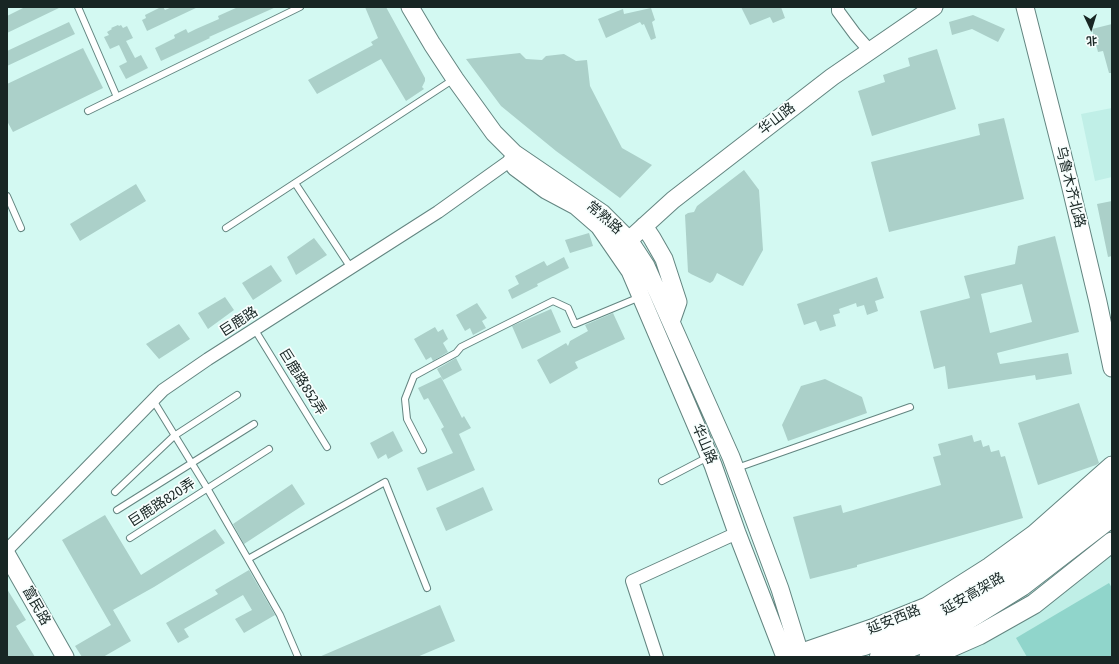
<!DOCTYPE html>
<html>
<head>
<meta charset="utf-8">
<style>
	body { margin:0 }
	#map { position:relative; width:1119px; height:664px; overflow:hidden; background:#d3f9f2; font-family:"Fira Sans Condensed","Noto Sans SC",sans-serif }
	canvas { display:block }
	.frame { position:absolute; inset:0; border:8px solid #182624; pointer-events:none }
	.north { position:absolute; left:1071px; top:8px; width:40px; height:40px; -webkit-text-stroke:3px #f7fefd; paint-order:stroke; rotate:176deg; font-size:11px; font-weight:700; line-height:16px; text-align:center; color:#182624 }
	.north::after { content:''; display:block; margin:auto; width:14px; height:18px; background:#182624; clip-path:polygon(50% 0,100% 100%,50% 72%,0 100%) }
</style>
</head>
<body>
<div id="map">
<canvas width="1119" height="664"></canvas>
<div class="frame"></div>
<div class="north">北</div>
</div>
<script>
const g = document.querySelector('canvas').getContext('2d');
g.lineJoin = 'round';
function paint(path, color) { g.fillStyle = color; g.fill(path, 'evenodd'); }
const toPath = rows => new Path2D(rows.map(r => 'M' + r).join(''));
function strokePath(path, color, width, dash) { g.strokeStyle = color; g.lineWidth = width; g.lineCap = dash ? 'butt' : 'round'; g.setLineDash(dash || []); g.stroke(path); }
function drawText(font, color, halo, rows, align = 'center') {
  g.font = font + ' "Fira Sans Condensed","Noto Sans SC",sans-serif'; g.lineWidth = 3.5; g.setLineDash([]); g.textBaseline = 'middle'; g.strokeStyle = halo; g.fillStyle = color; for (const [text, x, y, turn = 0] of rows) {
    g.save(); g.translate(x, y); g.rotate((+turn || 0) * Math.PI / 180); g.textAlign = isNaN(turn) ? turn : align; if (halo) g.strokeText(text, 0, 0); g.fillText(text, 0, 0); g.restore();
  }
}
paint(toPath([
	[1112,108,1112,177,1095,181,1081,114],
	[1112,553,1112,657,942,657]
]), '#c0efe7');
paint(toPath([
	[1109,583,1112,588,1112,657,1027,657,1016,638]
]), '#90d5cb');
paint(toPath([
	[25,7,61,7,7,33,7,16],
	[161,7,163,7,165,10,172,7,198,7,147,31,142,20,146,18,145,15],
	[238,7,276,7,209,37,210,38,161,61,155,48,175,38,174,35,186,29,188,33,196,29,219,19,218,16],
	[365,7,386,7,425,78,425,81,422,87,424,89,406,101,381,59,317,94,308,80,373,45,371,42,378,38],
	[741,7,781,7,785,18,773,23,770,17,750,25],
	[651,8,655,20,652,22,656,38,651,40,644,24,642,25,640,22,606,38,598,19,623,9,624,14],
	[973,15,1005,29,998,42,972,29,952,35,949,22],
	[69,22,75,34,7,66,7,51],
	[1112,24,1112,73,1109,73,1103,51,1098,52,1092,29],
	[118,25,119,26,121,25,123,28,127,26,133,38,126,41,135,58,141,55,148,68,126,79,119,66,127,62,119,45,110,49,104,37,109,35,107,32,112,29,111,28],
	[83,48,103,88,13,132,7,121,7,84],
	[937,49,956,109,872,136,858,91,885,82,883,75,910,66,908,58],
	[520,53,526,59,542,60,546,56,564,54,576,61,587,60,590,86,622,148,652,165,620,198,556,151,501,106,466,59],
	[1004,118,1024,199,889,232,871,162,980,135,978,124],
	[744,170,759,190,763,250,743,286,740,285,717,273,713,281,710,283,691,274,688,272,685,215,688,213,694,212,697,206],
	[136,184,146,201,80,241,70,224],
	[1112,201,1112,256,1108,257,1097,204],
	[589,233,593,246,570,253,565,240],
	[1055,236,1079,332,997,353,1000,364,1068,353,1072,374,1036,380,1035,375,948,389,945,366,934,369,920,311,970,298,964,276,1015,264,1018,246],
	[1022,284,1032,322,990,333,981,294],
	[314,238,327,255,296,275,287,257],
	[564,257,569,268,537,284,538,286,512,299,508,290,519,284,515,276,544,261,547,266],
	[271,265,282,281,253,300,242,283],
	[877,277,884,298,875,301,878,311,867,315,864,305,857,307,856,303,839,309,840,313,833,315,836,326,820,331,816,321,804,325,797,304],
	[225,297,234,310,208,329,198,313],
	[477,303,487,318,482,321,486,328,473,335,470,328,465,331,456,315],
	[551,309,561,332,522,349,512,326],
	[613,313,625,339,575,362,578,368,550,384,537,360,566,343,568,346,570,341,588,331,585,325],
	[179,324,190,339,159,359,146,344],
	[435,327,438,332,443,329,448,339,443,343,448,352,433,361,431,357,426,360,414,339],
	[456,358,462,370,443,380,437,369],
	[441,377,462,418,464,416,471,428,459,434,475,470,427,491,417,468,453,453,441,429,444,427,428,398,424,400,418,388],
	[825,379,862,397,867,413,788,441,782,425,801,386],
	[1079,403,1099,463,1096,465,1038,485,1018,423],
	[393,431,403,451,388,459,386,454,378,459,370,443],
	[972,435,974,442,981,440,983,447,989,445,991,452,999,450,1001,457,1005,456,1023,518,857,565,857,567,810,579,793,517,841,505,843,513,941,485,933,457,941,455,938,444],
	[292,484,305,504,244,544,233,524],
	[483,487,493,510,446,531,436,508],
	[105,515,141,575,215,529,225,543,154,587,113,610,131,641,103,657,82,657,75,646,111,625,62,540],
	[249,570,275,615,244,633,235,619,252,610,243,595,184,629,189,637,178,643,166,623,218,594,215,590],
	[7,589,26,620,16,626,35,657,7,657],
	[440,605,455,641,417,657,319,657]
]), '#abd0c9');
const lane = toPath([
	[78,7,117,97],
	[88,111,300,7],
	[295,183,351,268],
	[7,196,21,228],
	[226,228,454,79],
	[255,330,327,447],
	[153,400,207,488,248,559],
	[423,450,407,419,405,399,414,376,456,353,461,347,553,301,568,308,575,324,640,297],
	[737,468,910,407],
	[662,481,708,457],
	[115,492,174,436,237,395],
	[117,510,254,424],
	[130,538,269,449],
	[298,657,280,615,248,559,385,482,427,588]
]);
const street = toPath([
	[838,7,838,11,855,34,870,51],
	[7,550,163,390,208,359,438,212,508,162,514,153],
	[657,657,632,581,737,533]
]);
const secondary = toPath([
	[410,7,432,44,455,79,494,133,514,153,602,213,629,240,646,266,731,457,780,589,801,657],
	[1025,7,1069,180,1098,302,1112,368],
	[515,167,546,190,576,206,599,226,630,271,713,465,737,533,785,657],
	[644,226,652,238,664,259,678,302,671,322],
	[621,249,629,240,673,200,832,77,934,7],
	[7,555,65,657]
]);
const primary = toPath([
	[791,657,872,629,927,607,990,567,1034,535,1112,466],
	[929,657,979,635,1034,604,1112,542]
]);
const highway = toPath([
	[811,657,864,644,934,617,1001,580,1112,490],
	[881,657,944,633,1021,585,1112,515]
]);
strokePath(lane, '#638580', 8);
strokePath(street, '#638580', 14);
strokePath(secondary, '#638580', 19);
strokePath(primary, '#638580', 21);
strokePath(highway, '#638580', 24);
strokePath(lane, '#fff', 6);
strokePath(street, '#fff', 12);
strokePath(secondary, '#fff', 17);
strokePath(primary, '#fff', 19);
strokePath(highway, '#fff', 22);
drawText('14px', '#182624', '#f7fefd', [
	["华山路",777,119,-38],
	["乌鲁木齐北路",1070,187,76],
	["常熟路",604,218,41],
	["巨鹿路",239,322,-33],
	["巨鹿路852弄",302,382,58],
	["华山路",704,444,67],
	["巨鹿路820弄",162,503,-33],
	["延安高架路",973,594,-30],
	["富民路",36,606,61],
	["延安西路",894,620,-22]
]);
</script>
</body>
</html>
